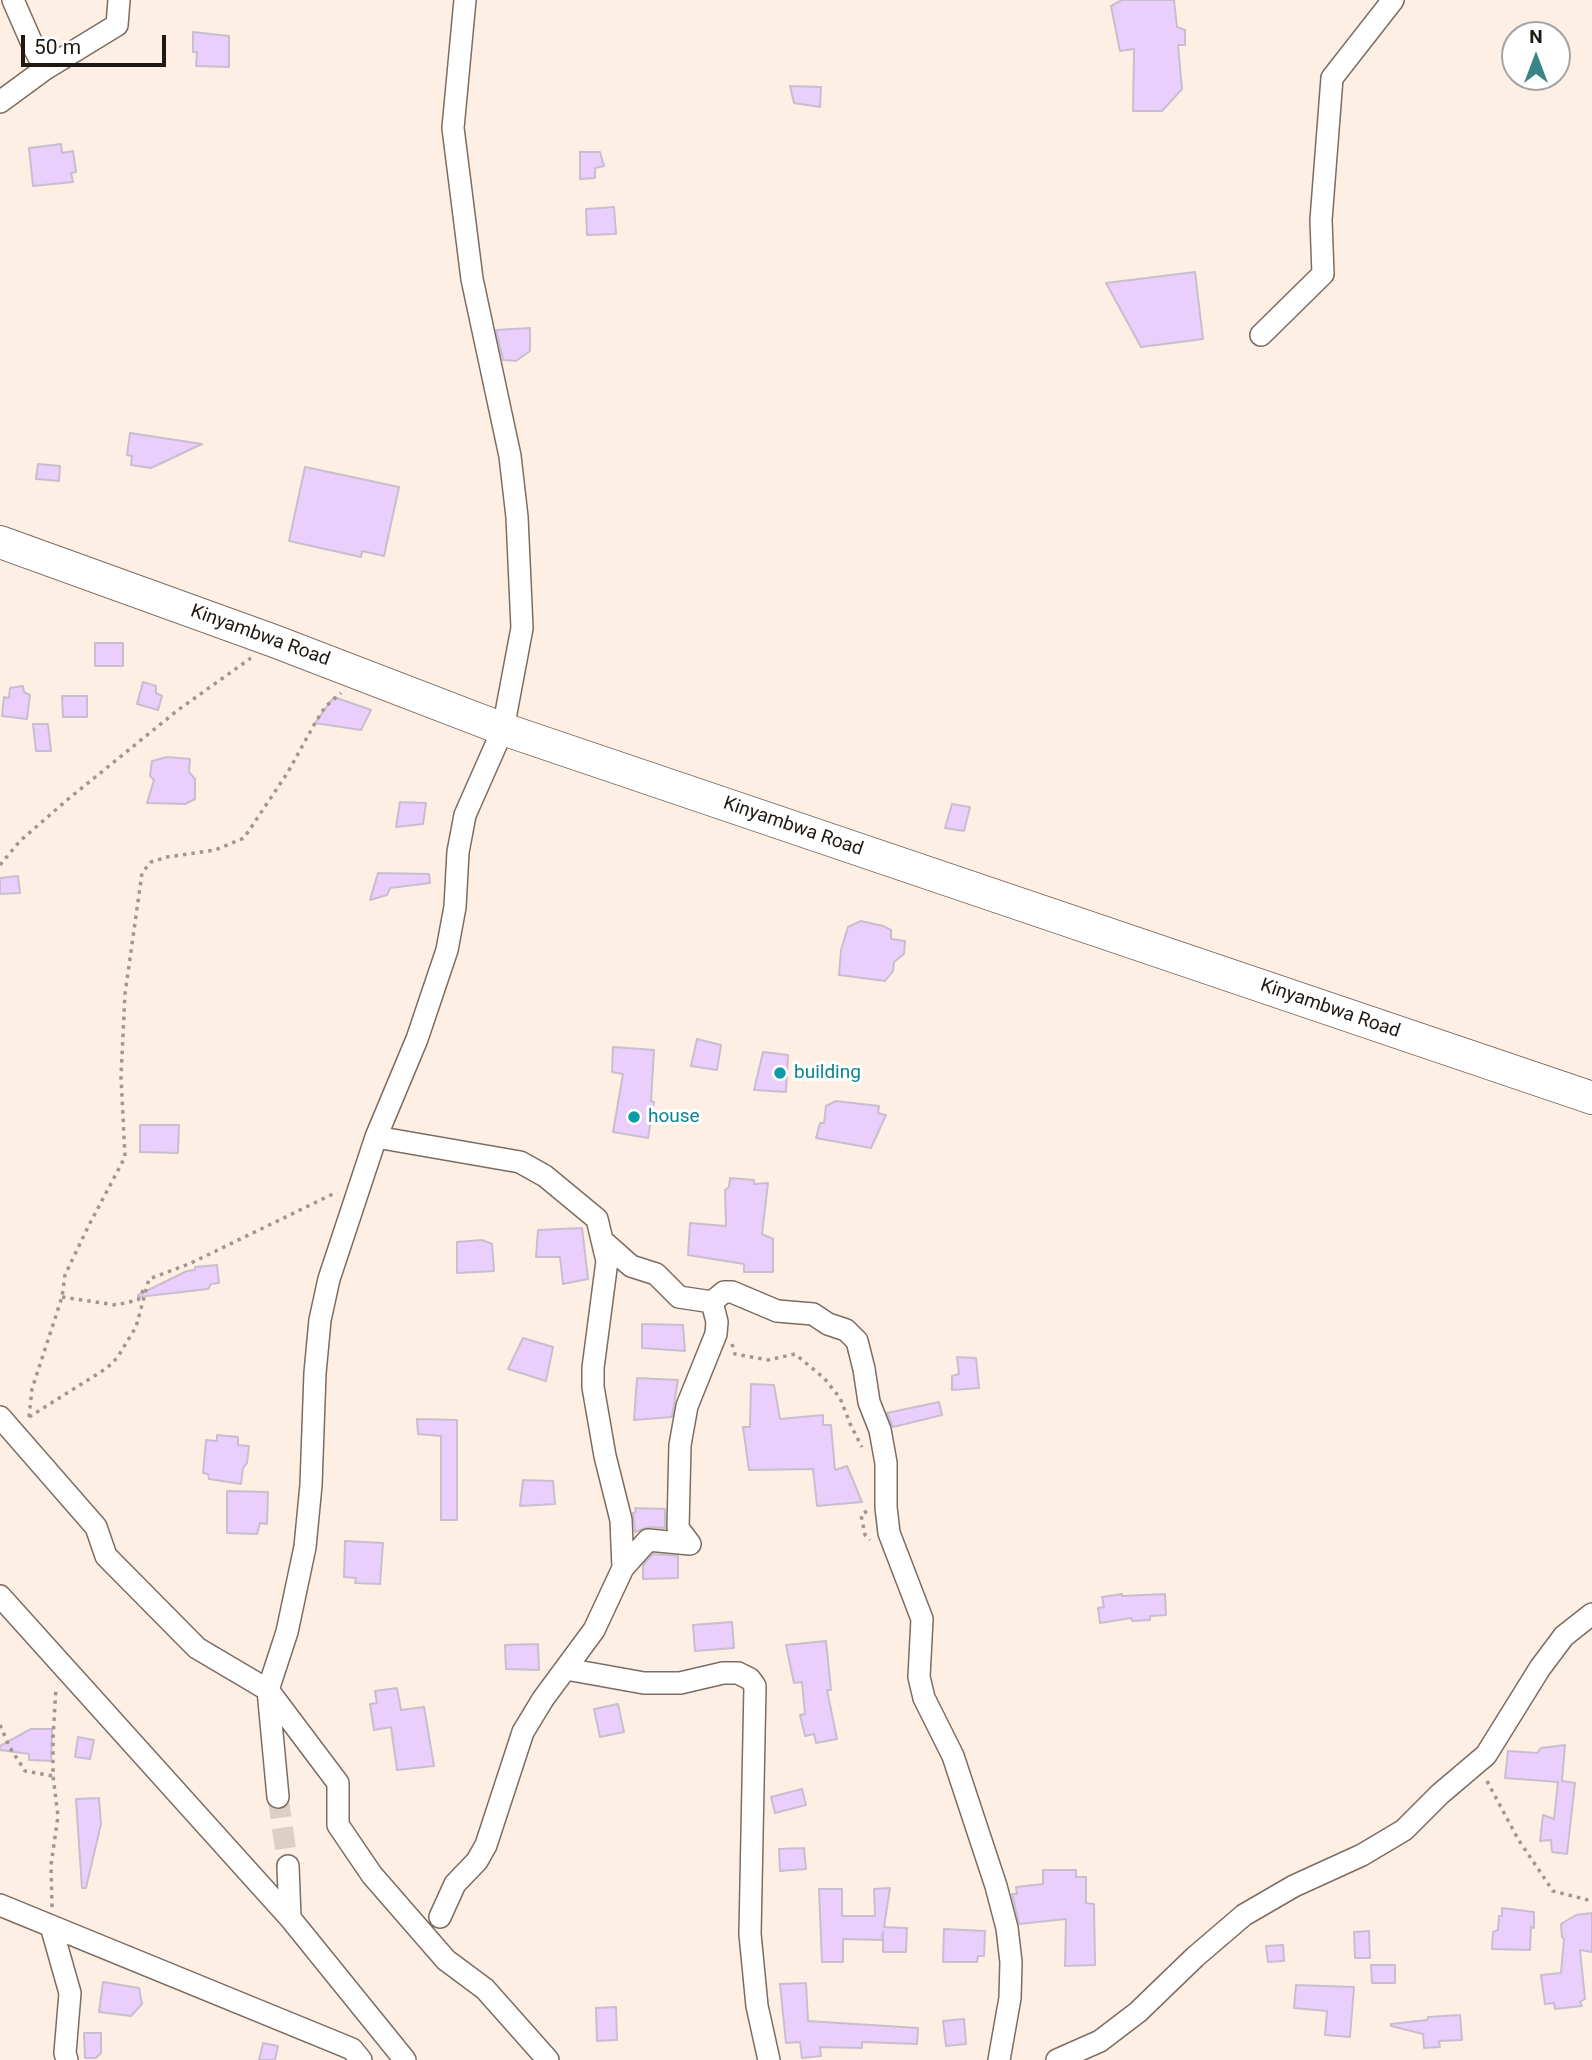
<!DOCTYPE html>
<html>
<head>
<meta charset="utf-8">
<style>
	body { margin:0 }
	#map { position:relative; width:1592px; height:2060px; overflow:hidden; background:#feefe4; font-family:Roboto,sans-serif }
	canvas { display:block }
	.north { position:absolute; left:1501px; top:21px; width:70px; height:70px; box-sizing:border-box; background:#fff; border:2px solid #a5a3a1; border-radius:50%; rotate:0deg; font-size:19px; font-weight:700; line-height:28px; text-align:center; color:#1f1914 }
	.north::after { content:''; display:block; margin:auto; width:24px; height:32px; background:#3c8586; clip-path:polygon(50% 0,100% 100%,50% 72%,0 100%) }
	.scale { position:absolute; left:21px; top:35px; width:145px; height:32px; box-sizing:border-box; border:4px solid #1f1914; border-top:0; padding-left:9px; font-size:21px; line-height:24px; white-space:nowrap; color:#1f1914; -webkit-text-stroke:5px #fff; paint-order:stroke }
</style>
</head>
<body>
<div id="map">
<canvas width="1592" height="2060"></canvas>
<div class="north">N</div>
<div class="scale">50 m</div>
</div>
<script>
const g = document.querySelector('canvas').getContext('2d');
g.lineJoin = 'round';
function paint(path, color) { g.fillStyle = color; g.fill(path, 'evenodd'); }
const toPath = rows => new Path2D(rows.map(r => 'M' + r).join(''));
function strokePath(path, color, width, dash) { g.strokeStyle = color; g.lineWidth = width; g.lineCap = dash ? 'butt' : 'round'; g.setLineDash(dash || []); g.stroke(path); }
function drawText(font, color, halo, rows, align = 'center') {
  g.font = font + ' Roboto,sans-serif'; g.lineWidth = 6; g.setLineDash([]); g.textBaseline = 'middle'; g.strokeStyle = halo; g.fillStyle = color; for (const [text, x, y, turn = 0] of rows) {
    g.save(); g.translate(x, y); g.rotate((+turn || 0) * Math.PI / 180); g.textAlign = isNaN(turn) ? turn : align; if (halo) g.strokeText(text, 0, 0); g.fillText(text, 0, 0); g.restore();
  }
}
const building = toPath([
	[1122,0,1174,0,1177,27,1185,30,1185,45,1178,45,1182,89,1162,111,1133,111,1134,49,1120,51,1111,6,1122,0],
	[193,32,229,36,229,67,196,66,197,52,193,52,193,32],
	[790,86,821,87,820,107,794,103,790,86],
	[61,144,62,153,73,151,76,172,71,173,73,182,33,186,29,148,61,144],
	[580,152,600,152,604,166,595,168,595,178,580,179,580,152],
	[614,207,616,234,587,235,586,209,614,207],
	[1195,272,1203,339,1141,347,1106,283,1195,272],
	[530,328,530,351,516,361,503,360,496,330,530,328],
	[130,433,202,444,151,468,131,465,132,456,127,455,130,433],
	[38,464,60,466,59,481,36,479,38,464],
	[305,467,399,487,384,556,362,551,361,557,289,541,305,467],
	[95,643,123,643,123,666,95,666,95,643],
	[143,682,156,686,156,693,162,696,158,710,137,704,143,682],
	[23,686,24,692,30,695,27,719,2,716,4,697,9,698,10,688,23,686],
	[62,696,87,696,87,717,63,717,62,696],
	[334,697,371,710,361,730,315,723,334,697],
	[33,724,48,724,51,751,36,751,33,724],
	[167,757,190,759,189,772,195,779,195,799,185,804,147,803,154,780,150,776,152,761,167,757],
	[400,802,426,803,423,824,396,827,400,802],
	[952,804,970,807,964,831,945,828,952,804],
	[378,873,429,874,430,883,390,888,387,895,370,900,378,873],
	[18,876,20,893,0,894,0,878,18,876],
	[861,921,883,926,891,930,891,939,905,941,904,954,894,962,893,971,885,981,839,975,841,950,848,927,861,921],
	[697,1039,721,1045,717,1070,691,1066,697,1039],
	[613,1047,654,1050,651,1101,654,1102,648,1138,613,1132,623,1074,612,1072,613,1047],
	[763,1052,788,1055,786,1092,754,1090,763,1052],
	[836,1101,879,1106,878,1113,886,1115,871,1148,816,1138,820,1123,824,1123,826,1106,836,1101],
	[140,1125,179,1125,178,1153,140,1152,140,1125],
	[730,1178,754,1180,754,1184,768,1183,762,1234,773,1239,773,1272,744,1272,744,1264,688,1255,690,1223,726,1226,725,1190,729,1187,730,1178],
	[582,1228,588,1279,563,1284,560,1257,536,1257,538,1230,582,1228],
	[482,1240,492,1244,494,1271,457,1273,457,1242,482,1240],
	[217,1265,219,1283,211,1284,208,1289,138,1297,138,1295,187,1271,195,1270,195,1267,217,1265],
	[642,1324,683,1325,685,1351,642,1348,642,1324],
	[523,1338,553,1347,546,1381,508,1369,523,1338],
	[957,1357,976,1358,979,1388,952,1390,952,1376,959,1374,957,1357],
	[637,1378,678,1380,672,1417,634,1420,637,1378],
	[751,1384,774,1385,780,1419,823,1415,823,1425,831,1425,835,1470,847,1466,862,1502,817,1506,813,1469,749,1470,743,1427,750,1427,751,1384],
	[939,1402,942,1415,893,1427,887,1413,939,1402],
	[417,1419,457,1420,457,1520,441,1520,441,1436,418,1434,417,1419],
	[217,1435,238,1437,238,1445,249,1446,247,1463,243,1468,241,1484,209,1479,208,1474,203,1473,206,1440,217,1441,217,1435],
	[523,1480,553,1481,555,1504,520,1506,523,1480],
	[227,1491,268,1492,267,1524,260,1523,257,1534,227,1533,227,1491],
	[635,1508,665,1509,665,1528,649,1527,635,1532,633,1513,636,1512,635,1508],
	[345,1541,383,1543,380,1584,355,1583,356,1578,344,1577,345,1541],
	[653,1554,678,1556,678,1578,643,1579,643,1565,653,1554],
	[1122,1594,1122,1596,1165,1594,1166,1615,1150,1616,1150,1620,1132,1621,1131,1618,1100,1623,1098,1608,1104,1607,1102,1597,1122,1594],
	[732,1622,734,1648,695,1651,693,1625,732,1622],
	[826,1641,831,1690,827,1690,837,1739,816,1743,814,1734,805,1736,800,1715,805,1714,802,1682,794,1683,786,1645,826,1641],
	[538,1644,539,1670,506,1669,505,1645,538,1644],
	[397,1688,401,1710,424,1707,434,1766,397,1770,391,1727,374,1730,370,1704,377,1703,375,1691,397,1688],
	[618,1704,624,1732,600,1737,594,1709,618,1704],
	[31,1729,52,1729,51,1761,29,1760,29,1754,0,1750,0,1746,31,1729],
	[78,1737,94,1740,90,1759,75,1757,78,1737],
	[1565,1745,1562,1781,1575,1783,1567,1854,1552,1852,1551,1840,1540,1841,1543,1815,1554,1819,1558,1782,1505,1778,1508,1751,1537,1753,1541,1748,1565,1745],
	[802,1789,806,1805,775,1813,771,1797,802,1789],
	[99,1798,101,1824,86,1888,82,1888,76,1799,99,1798],
	[804,1848,806,1869,780,1871,779,1849,804,1848],
	[1043,1870,1076,1870,1076,1877,1086,1877,1086,1903,1094,1904,1095,1965,1065,1966,1066,1919,1019,1924,1012,1894,1017,1894,1016,1887,1043,1884,1043,1870],
	[890,1888,884,1927,907,1928,906,1952,883,1952,883,1932,882,1940,843,1939,843,1962,822,1962,819,1889,842,1889,842,1916,875,1916,874,1889,890,1888],
	[1502,1908,1534,1912,1534,1928,1531,1927,1530,1950,1492,1949,1493,1932,1498,1930,1499,1916,1502,1916,1502,1908],
	[1592,1913,1592,1952,1580,1950,1585,1999,1580,2002,1582,2006,1555,2009,1554,2003,1545,2004,1541,1975,1561,1973,1564,1939,1562,1937,1561,1924,1576,1915,1592,1913],
	[944,1929,985,1931,984,1956,978,1956,977,1962,943,1962,944,1929],
	[1369,1931,1370,1958,1355,1958,1354,1932,1369,1931],
	[1283,1945,1284,1961,1268,1962,1266,1946,1283,1945],
	[1371,1965,1395,1965,1395,1983,1372,1983,1371,1965],
	[103,1982,139,1988,142,2004,131,2016,99,2012,103,1982],
	[806,1983,808,2021,918,2028,917,2044,862,2042,862,2048,820,2047,821,2056,802,2058,800,2042,786,2043,780,1984,806,1983],
	[1296,1985,1354,1987,1350,2037,1325,2035,1327,2011,1294,2008,1296,1985],
	[616,2007,617,2040,597,2041,596,2008,616,2007],
	[1460,2015,1462,2040,1439,2041,1440,2047,1424,2048,1423,2034,1391,2026,1391,2024,1427,2020,1428,2017,1460,2015],
	[964,2019,966,2044,946,2046,943,2021,964,2019],
	[84,2033,101,2033,101,2053,96,2058,85,2058,84,2033],
	[263,2043,278,2046,275,2060,259,2060,263,2043]
]);
paint(building, '#eacffc');
strokePath(building, '#c8becf', 2);
strokePath(toPath([
	[278,1797,288,1866]
]), '#ddcfc5', 21, [21, 10]);
const street = toPath([
	[13,0,34,48,45,69],
	[0,102,45,69,117,25,119,0],
	[1261,335,1323,274,1321,220,1332,78,1393,0],
	[376,1137,520,1162,545,1176,597,1219,607,1261,593,1368,593,1387,605,1456,621,1520,623,1568,594,1630,543,1699,523,1732,486,1845,477,1861,455,1884,440,1917],
	[604,1242,631,1266,656,1274,679,1297,712,1302,717,1322,716,1334,687,1406,680,1445,678,1528,690,1544,648,1540,623,1568],
	[712,1302,724,1292,732,1292,777,1311,813,1314,828,1324,846,1330,857,1341,864,1369,869,1402,880,1430,886,1463,886,1507,889,1533,922,1619,919,1677,924,1698,953,1756,996,1886,1007,1928,1011,1962,1010,1998,999,2060],
	[0,1417,96,1527,106,1556,197,1648,268,1690,338,1783,338,1825,372,1875,446,1960,485,1989,548,2060],
	[0,1596,290,1918,405,2060],
	[566,1669,644,1683,680,1683,723,1673,738,1673,750,1679,755,1686,750,1934,757,2006,769,2060],
	[278,1797,268,1690,287,1632,305,1547,311,1485,315,1373,320,1320,329,1279,376,1137,417,1039,447,950,455,907,458,852,465,815,503,729,522,628,517,517,510,456,472,279,453,128,465,0],
	[288,1866,290,1918],
	[0,1905,352,2049,361,2060],
	[51,1926,70,1993,65,2053,67,2060],
	[1057,2060,1100,2041,1138,2012,1195,1957,1244,1915,1294,1886,1362,1855,1404,1830,1440,1794,1486,1755,1540,1668,1564,1636,1592,1614]
]);
const secondary = toPath([
	[0,542,274,641,503,729,1592,1098]
]);
strokePath(street, '#7c6c61', 24);
strokePath(secondary, '#7c6c61', 34);
strokePath(toPath([
	[0,865,20,841,67,800,178,710,251,658],
	[62,1297,116,1305,138,1300,145,1287],
	[732,1344,735,1354,768,1360,795,1354,824,1378,840,1398,851,1426,862,1447],
	[29,1417,32,1389,62,1297,65,1275,88,1227,125,1157,121,1077,125,994,142,873,151,862,167,857,215,850,244,838,288,772,315,723,325,707,341,693],
	[29,1417,107,1368,117,1358,136,1327,149,1279,189,1264,337,1192],
	[867,1511,861,1515,865,1535,870,1540],
	[0,1725,9,1746,25,1771,53,1776],
	[1487,1781,1518,1839,1553,1891,1592,1901],
	[52,1907,51,1865,58,1816,53,1776,53,1738,56,1688]
]), '#a2968e', 3.5, [3.5, 5]);
strokePath(street, '#fff', 21);
strokePath(secondary, '#fff', 32);
for (const [x, y, r, color] of [
	[780,1073,7,"#0f9aa8"],
	[634,1117,7,"#0f9aa8"]
]) { const dot = new Path2D(); dot.arc(x, y, r, 0, 2 * Math.PI); g.fillStyle = color; g.fill(dot); strokePath(dot, '#fff', 2.5); }
drawText('19px', '#1f1914', '#fff', [
	["Kinyambwa Road",260,636,20],
	["Kinyambwa Road",793,827,19],
	["Kinyambwa Road",1330,1009,19]
]);
drawText('19px', '#0d838f', '#fff', [
	["building",794,1073],
	["house",648,1117]
], 'left');
</script>
</body>
</html>
